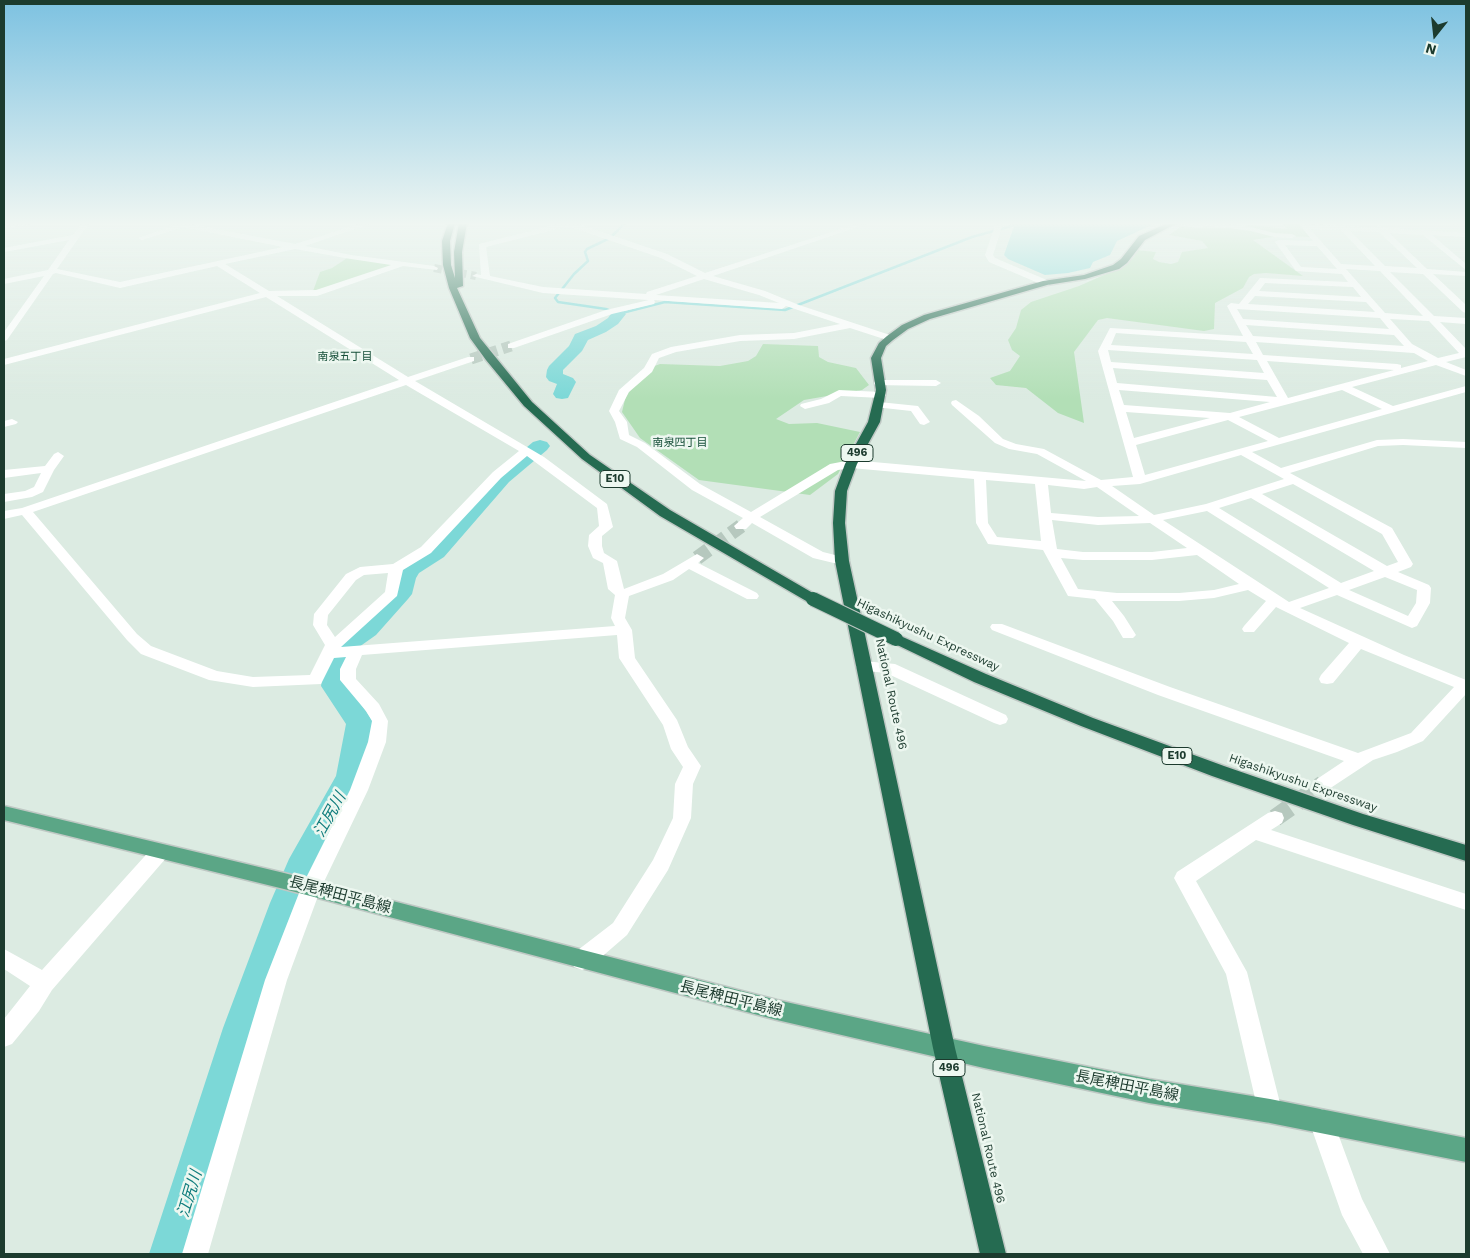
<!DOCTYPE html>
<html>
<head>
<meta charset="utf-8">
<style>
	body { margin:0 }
	#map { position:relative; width:1470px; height:1258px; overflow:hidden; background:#dcebe2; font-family:"Work Sans",sans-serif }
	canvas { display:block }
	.frame { position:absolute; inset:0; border:5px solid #1c3b2e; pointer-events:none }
	.north { position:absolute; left:1410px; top:10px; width:50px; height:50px; -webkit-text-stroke:4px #edf7f0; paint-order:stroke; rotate:196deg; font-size:14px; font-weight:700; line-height:20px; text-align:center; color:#1c3b2e }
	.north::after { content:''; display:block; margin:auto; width:18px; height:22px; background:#1c3b2e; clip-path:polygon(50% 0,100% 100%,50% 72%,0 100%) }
</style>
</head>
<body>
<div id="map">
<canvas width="1470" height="1258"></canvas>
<div class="frame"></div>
<div class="north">N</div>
</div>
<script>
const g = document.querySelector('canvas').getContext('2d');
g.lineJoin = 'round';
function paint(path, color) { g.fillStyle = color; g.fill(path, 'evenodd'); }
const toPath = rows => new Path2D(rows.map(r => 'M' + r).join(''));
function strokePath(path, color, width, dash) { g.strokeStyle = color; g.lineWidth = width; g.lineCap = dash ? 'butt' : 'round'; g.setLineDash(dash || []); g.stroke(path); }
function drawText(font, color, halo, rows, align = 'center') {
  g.font = font + ' "Work Sans","Noto Sans JP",sans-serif'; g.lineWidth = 5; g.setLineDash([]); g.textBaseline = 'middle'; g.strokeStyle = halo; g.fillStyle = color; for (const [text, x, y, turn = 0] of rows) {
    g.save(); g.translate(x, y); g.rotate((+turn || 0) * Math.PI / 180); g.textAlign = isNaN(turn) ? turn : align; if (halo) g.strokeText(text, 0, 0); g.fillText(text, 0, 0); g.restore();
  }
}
paint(toPath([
	[1282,223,1298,223,1310,237,1279,236,1253,240,1303,276,1266,273,1254,274,1249,277,1243,288,1215,303,1214,329,1204,331,1107,318,1098,320,1074,352,1084,423,1058,413,1026,388,996,385,990,378,1010,371,1020,356,1012,350,1008,340,1016,328,1021,310,1031,302,1079,286,1122,267,1134,257,1136,250,1156,252,1153,259,1159,262,1171,264,1178,262,1182,252,1208,248,1202,241,1169,235,1180,227,1226,228,1252,225,1287,229],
	[347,258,399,263,319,291,313,291,320,272,332,268],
	[763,344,818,346,819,357,828,362,856,368,869,385,862,390,804,400,776,419,789,424,817,423,860,432,838,474,810,495,699,480,640,438,622,412,627,391,649,368,660,364,720,366,748,361,756,356]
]), '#b2dfb6');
paint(toPath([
	[1015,223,1156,223,1117,241,1110,255,1093,262,1090,268,1068,273,1045,275,1008,259,1004,255]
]), '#7cd8d7');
strokePath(toPath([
	[625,223,610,238,587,249,585,252,588,261,574,274,555,298,558,302,606,309,618,314,665,302,785,310,972,237,1022,223]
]), '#7cd8d7', 2.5);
paint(toPath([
	[618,309,623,311,626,314,618,324,606,332,588,340,582,351,563,370,563,374,573,378,576,382,568,398,562,399,556,398,553,394,557,384,549,381,546,377,547,370,549,366,569,346,575,334,596,326,608,318,613,311,618,309],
	[540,440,547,442,550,446,547,450,509,482,444,557,419,573,416,578,412,594,408,599,376,635,359,647,351,660,348,685,374,723,366,776,317,869,304,903,261,1028,193,1254,149,1254,223,1028,270,903,289,859,336,776,346,724,321,686,325,660,340,636,358,623,389,592,392,577,403,563,428,547,495,474,533,442,540,440]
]), '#7cd8d7');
strokePath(toPath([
	[434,268,476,276]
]), '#b6c8be', 8, [8, 4.5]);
strokePath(toPath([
	[471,359,511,346]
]), '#b6c8be', 11, [11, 5.5]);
strokePath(toPath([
	[697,558,741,526]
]), '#b6c8be', 14, [14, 7]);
strokePath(toPath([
	[1275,818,1323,784]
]), '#b6c8be', 18, [18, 9]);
const major = toPath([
	[4,806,284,873,777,1000,984,1046,1149,1079,1270,1099,1466,1138,1466,1162,1270,1123,1149,1103,984,1068,777,1020,284,889,4,820,4,806]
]);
const highway = toPath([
	[448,223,455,223,450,241,451,265,455,278,454,252,459,223,467,223,462,252,463,286,457,288,480,338,532,402,590,455,670,510,818,596,820,599,818,602,808,602,660,516,582,459,524,406,486,360,470,338,449,288,443,265,442,241,448,223],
	[1168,223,1177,223,1145,240,1127,263,1119,269,1085,279,1047,285,930,319,908,329,893,340,886,346,881,358,886,390,880,422,857,464,847,491,845,523,849,561,955,1048,1006,1254,980,1254,933,1048,835,561,833,523,835,491,845,464,868,422,876,390,871,358,879,343,887,336,902,325,924,315,1043,281,1084,275,1113,265,1121,259,1139,236,1168,223],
	[896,634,986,674,1093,718,1224,766,1363,814,1466,845,1466,861,1353,825,1212,776,1081,726,974,682,891,642,888,639,891,636,896,634]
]);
strokePath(major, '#bfc8c4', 3);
strokePath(highway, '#bfc8c4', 3);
paint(toPath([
	[4,223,32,223,28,225,4,227,4,223],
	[82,223,89,223,57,269,120,282,283,247,183,227,142,240,138,238,173,226,168,223,183,223,295,244,363,223,372,223,305,246,351,255,434,266,438,268,437,270,403,266,317,296,277,296,408,377,468,357,474,357,474,361,415,381,544,457,607,504,613,527,602,536,602,546,604,553,617,561,624,589,663,574,697,554,704,558,698,563,757,593,759,596,757,599,747,599,689,569,673,580,629,596,625,618,632,630,635,658,677,720,688,747,701,766,693,784,691,818,668,870,627,935,590,967,582,970,574,967,571,960,574,953,613,923,653,860,673,818,675,784,683,767,671,749,663,725,619,658,617,635,362,655,356,669,356,679,379,704,388,721,386,742,368,790,321,888,287,980,208,1254,182,1254,265,980,301,888,350,790,368,742,372,721,366,711,340,680,340,669,346,657,334,658,321,684,253,687,209,680,141,654,127,640,22,515,4,519,4,511,22,508,399,380,266,297,4,365,4,359,260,293,217,266,120,288,56,273,53,274,7,340,4,341,4,332,44,276,4,284,4,279,48,270,69,240,4,252,4,248,73,235,82,223],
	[295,249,351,259,391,265,316,290,269,291,225,264,295,249],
	[406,385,519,451,493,472,421,547,393,564,360,567,346,574,314,614,313,625,325,645,310,675,253,677,217,671,151,646,137,634,33,512,406,385],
	[527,456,597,508,599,526,589,535,588,546,593,558,603,563,608,589,615,595,611,618,615,626,341,647,397,596,403,570,431,553,501,478,527,456],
	[388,573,385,592,335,637,327,625,328,615,356,580,364,575,388,573],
	[563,223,575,223,667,254,705,273,859,223,869,223,713,276,765,291,799,305,893,336,893,340,887,340,850,328,794,339,740,341,676,352,659,358,652,372,629,392,619,411,627,422,629,435,645,443,700,484,751,512,830,464,851,460,1086,481,1037,454,1009,449,995,443,952,405,951,403,952,401,956,400,979,416,1003,439,1016,444,1044,449,1101,480,1133,477,1098,351,1110,328,1243,336,1227,306,1231,303,1239,304,1260,278,1348,282,1342,274,1296,271,1275,242,1279,240,1313,241,1298,223,1336,226,1335,223,1342,223,1345,226,1375,228,1378,225,1384,228,1466,233,1466,237,1432,235,1466,264,1466,270,1423,235,1389,233,1427,269,1466,272,1466,276,1433,274,1466,305,1466,313,1463,312,1423,274,1390,272,1434,316,1466,318,1466,324,1440,322,1466,349,1466,357,1446,362,1466,370,1466,376,1436,365,1352,387,1393,406,1466,386,1466,392,1252,452,1281,468,1377,440,1403,439,1466,442,1466,448,1403,445,1378,446,1290,473,1392,528,1413,564,1411,567,1398,572,1429,585,1431,588,1430,603,1417,626,1412,628,1337,595,1300,608,1404,655,1466,680,1466,694,1423,741,1397,752,1373,760,1329,789,1323,791,1317,789,1314,784,1317,779,1344,761,1158,695,992,630,990,627,992,624,1002,624,1170,687,1358,753,1411,733,1454,687,1361,649,1333,683,1327,684,1321,683,1319,679,1321,675,1349,643,1276,607,1254,632,1244,632,1242,629,1244,626,1266,601,1248,590,1214,598,1179,601,1112,601,1124,616,1136,635,1133,638,1123,638,1113,621,1095,599,1068,596,1043,550,988,544,976,523,974,479,851,468,838,470,760,517,823,552,847,558,849,561,842,565,813,558,752,523,746,529,736,529,734,526,743,518,692,490,637,447,620,439,615,422,609,411,619,390,644,368,652,354,671,347,740,335,794,333,840,324,786,306,782,309,654,300,655,302,654,304,612,314,514,348,508,348,508,344,606,310,649,300,543,293,472,276,476,274,481,275,479,244,563,223],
	[568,226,661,258,697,276,647,292,646,294,543,287,490,276,486,247,568,226],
	[1310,229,1341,230,1375,266,1341,264,1310,229],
	[1350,231,1379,232,1417,268,1385,266,1350,231],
	[1285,245,1317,246,1337,269,1301,267,1285,245],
	[1346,269,1380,271,1423,316,1385,313,1346,269],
	[704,279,759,295,779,303,656,295,704,279],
	[1265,283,1353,287,1361,297,1259,291,1265,283],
	[1255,296,1366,302,1375,312,1248,304,1255,296],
	[1237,309,1380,318,1389,329,1243,319,1237,309],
	[1390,319,1429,321,1459,353,1438,358,1412,344,1390,319],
	[1246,325,1394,335,1404,346,1253,336,1246,325],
	[1116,333,1246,342,1253,354,1111,345,1116,333],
	[1256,342,1414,353,1428,361,1401,368,1401,365,1397,364,1263,355,1256,342],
	[1108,350,1257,360,1264,373,1111,362,1108,350],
	[1267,361,1394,370,1288,398,1267,361],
	[1113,368,1267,380,1277,397,1117,383,1113,368],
	[1119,390,1270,402,1230,413,1124,405,1119,390],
	[1342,390,1382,409,1279,438,1239,417,1342,390],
	[1126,412,1210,418,1134,438,1126,412],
	[1228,420,1268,441,1145,475,1136,445,1228,420],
	[1241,455,1284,479,1206,504,1154,515,1112,486,1140,484,1241,455],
	[986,480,1035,484,1041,541,997,537,988,523,986,480],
	[1293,484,1382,534,1398,562,1387,566,1262,494,1293,484],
	[1048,485,1084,489,1097,487,1139,516,1098,517,1051,513,1048,485],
	[1251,498,1374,571,1341,583,1219,508,1251,498],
	[1207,511,1329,588,1289,602,1163,520,1207,511],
	[1052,520,1098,525,1150,523,1187,548,1152,552,1083,552,1057,549,1052,520],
	[1197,555,1239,584,1214,590,1179,593,1117,593,1078,589,1061,558,1083,560,1152,560,1197,555],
	[1385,577,1417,590,1416,603,1408,616,1349,590,1385,577],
	[996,223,1003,223,993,255,995,258,1049,281,1049,285,1043,285,989,262,985,255,996,223],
	[1175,223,1221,223,1251,227,1274,233,1292,234,1296,236,1292,238,1274,237,1251,231,1207,225,1197,228,1175,223],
	[1451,223,1466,223,1466,226,1451,226,1451,223],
	[879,380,936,380,941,383,936,386,875,385,874,383,875,381,879,380],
	[839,390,881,392,886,395,881,398,841,396,829,403,805,409,800,406,801,404,821,399,839,390],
	[879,402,918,406,930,422,924,425,920,424,911,411,875,407,874,405,879,402],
	[12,419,18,422,16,424,4,427,4,421,12,419],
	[58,452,64,456,54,470,43,492,32,497,4,502,4,494,25,491,34,487,41,473,4,478,4,470,45,466,54,454,58,452],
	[864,661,895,664,1006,715,1008,719,1006,723,1000,725,994,723,886,673,858,670,856,666,858,662,864,661],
	[1275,811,1282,813,1284,818,1282,823,1271,830,1466,894,1466,910,1256,840,1196,881,1247,972,1282,1111,1279,1120,1270,1123,1261,1120,1258,1111,1226,974,1174,878,1177,872,1268,813,1275,811],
	[160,844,167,847,170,852,167,857,52,990,39,1011,12,1044,4,1047,4,1019,30,986,4,969,4,949,42,970,153,847,160,844],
	[1321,1109,1330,1112,1362,1199,1390,1254,1363,1254,1342,1215,1309,1121,1312,1112,1321,1109]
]), '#fff');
paint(major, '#5ba686');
paint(highway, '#256b51');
const highwayBridge = toPath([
	[813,599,896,639]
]);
strokePath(highwayBridge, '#bfc8c4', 16, []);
strokePath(highwayBridge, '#256b51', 14);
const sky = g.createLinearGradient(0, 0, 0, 399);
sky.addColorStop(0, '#7dc2e1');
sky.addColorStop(0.56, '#eff6f2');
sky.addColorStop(1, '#eff6f200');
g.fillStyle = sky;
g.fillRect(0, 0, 1470, 399);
drawText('11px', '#164f38', '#edf7f0', [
	["南泉五丁目",345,357],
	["南泉四丁目",680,443]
]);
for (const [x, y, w] of [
	[857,453,32],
	[615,479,30],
	[1177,756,30],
	[949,1068,32]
]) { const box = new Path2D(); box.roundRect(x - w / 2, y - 8.5, w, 17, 4); g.fillStyle = '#edf7f0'; g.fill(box); strokePath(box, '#1c3b2e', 1); }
drawText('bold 11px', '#1c3b2e', null, [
	["496",857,453],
	["E10",615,479],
	["E10",1177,756],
	["496",949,1068]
]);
drawText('12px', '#1c3b2e', '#edf7f0', [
	["Higashikyushu Expressway",928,635,25],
	["National Route 496",891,694,78],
	["Higashikyushu Expressway",1303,783,19],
	["National Route 496",988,1148,77]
]);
drawText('15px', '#1c3b2e', '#edf7f0', [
	["長尾稗田平島線",340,895,15],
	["長尾稗田平島線",731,999,14],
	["長尾稗田平島線",1127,1086,11]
]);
drawText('italic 16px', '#107d7d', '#edf7f0', [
	["江尻川",330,815,-61],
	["江尻川",190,1194,-73]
]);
</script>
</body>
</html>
